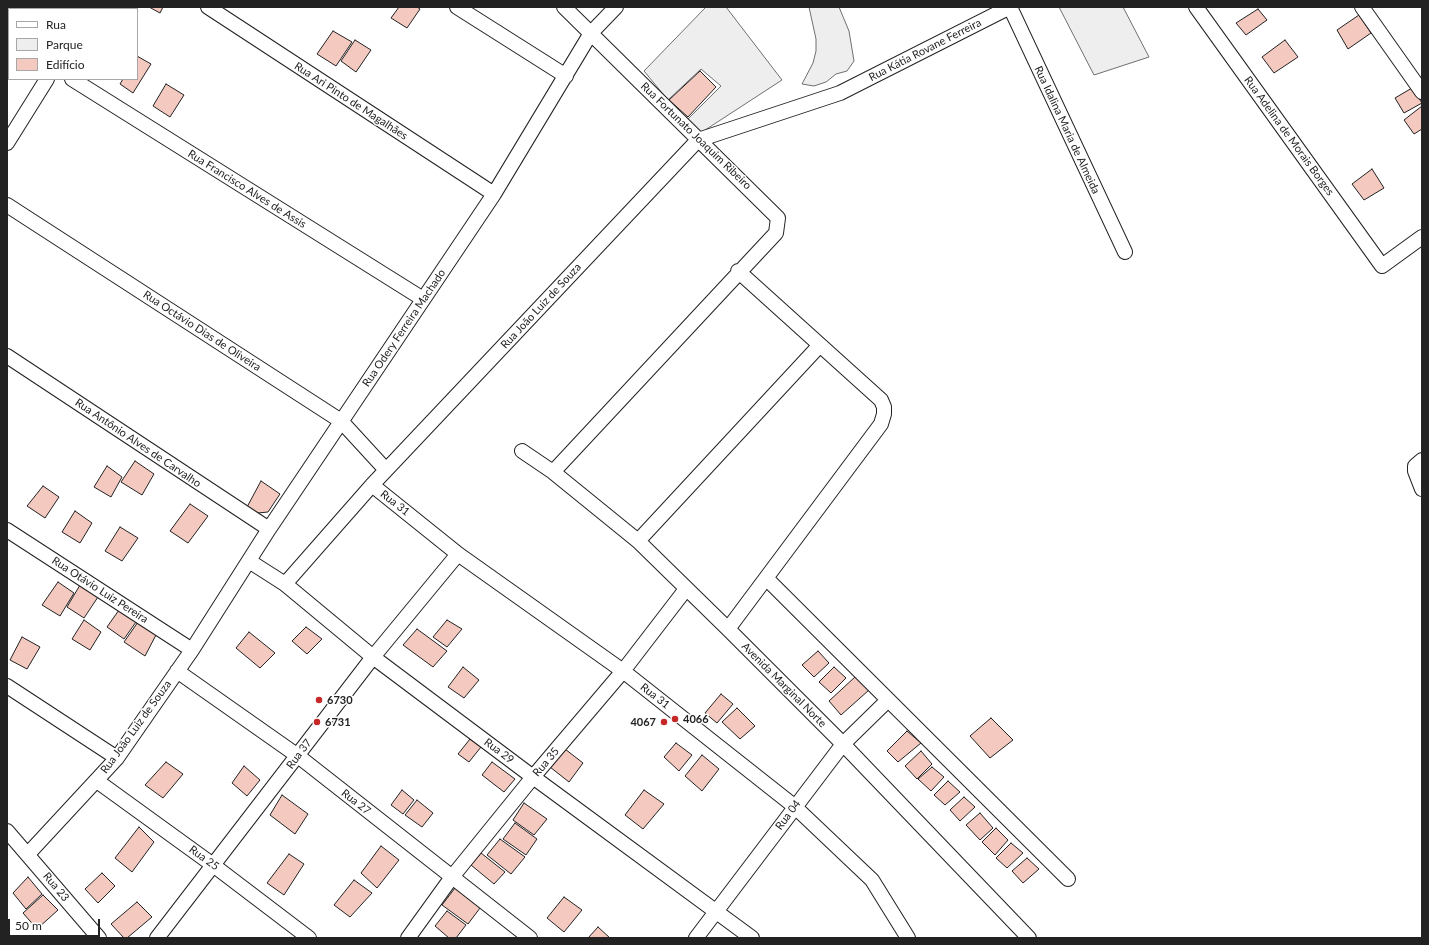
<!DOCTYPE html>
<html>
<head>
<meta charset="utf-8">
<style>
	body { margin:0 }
	#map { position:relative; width:1429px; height:945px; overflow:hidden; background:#fff; font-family:Lato,sans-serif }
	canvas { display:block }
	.frame { position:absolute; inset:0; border:8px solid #222; pointer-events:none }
	.legend { position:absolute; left:8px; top:8px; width:130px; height:72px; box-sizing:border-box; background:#fff; border:1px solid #a7a7a7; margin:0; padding:5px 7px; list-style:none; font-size:12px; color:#222 }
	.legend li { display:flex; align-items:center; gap:8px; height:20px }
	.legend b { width:20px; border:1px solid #a7a7a7 }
	.scale { position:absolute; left:8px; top:919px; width:92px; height:18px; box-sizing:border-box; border:2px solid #222; border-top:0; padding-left:5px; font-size:12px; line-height:14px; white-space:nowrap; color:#222; -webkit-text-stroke:3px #fff; paint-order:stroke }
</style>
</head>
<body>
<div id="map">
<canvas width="1429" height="945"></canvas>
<div class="frame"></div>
<ul class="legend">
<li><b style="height:5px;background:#fff"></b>Rua</li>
<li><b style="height:11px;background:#eee"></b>Parque</li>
<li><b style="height:11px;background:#f3c9c0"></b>Edifício</li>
</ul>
<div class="scale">50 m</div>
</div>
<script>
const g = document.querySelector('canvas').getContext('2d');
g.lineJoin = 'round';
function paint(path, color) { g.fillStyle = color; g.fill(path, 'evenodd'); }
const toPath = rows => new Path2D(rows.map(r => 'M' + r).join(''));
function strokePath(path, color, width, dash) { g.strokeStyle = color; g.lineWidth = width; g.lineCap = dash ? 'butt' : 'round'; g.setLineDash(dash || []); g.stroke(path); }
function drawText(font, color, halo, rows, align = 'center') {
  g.font = font + ' Lato,sans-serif'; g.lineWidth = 3; g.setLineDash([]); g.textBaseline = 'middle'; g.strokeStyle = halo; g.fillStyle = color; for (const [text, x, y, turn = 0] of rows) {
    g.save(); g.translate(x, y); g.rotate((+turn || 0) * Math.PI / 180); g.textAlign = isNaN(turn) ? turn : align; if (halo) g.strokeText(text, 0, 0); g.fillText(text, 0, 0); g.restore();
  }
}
const green = toPath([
	[706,7,726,7,782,80,699,134,686,121,721,86,701,69,668,100,644,71,706,7],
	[809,7,839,7,849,31,854,61,847,71,836,74,826,82,814,86,802,84,813,63,816,51,816,39,809,7],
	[1059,7,1123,7,1149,57,1094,75,1059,7]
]);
paint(green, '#eee');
strokePath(green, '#6f6f6f', 1);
const building = toPath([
	[149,7,163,7,160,13,149,7],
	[399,7,417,7,420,9,407,28,391,18,399,7],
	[1258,9,1267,20,1246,35,1236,23,1258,9],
	[1359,15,1371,33,1348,49,1337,30,1359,15],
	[333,31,352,42,336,66,317,54,333,31],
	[355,40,371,50,356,72,341,61,355,40],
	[1285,40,1298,57,1274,73,1262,57,1285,40],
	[137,56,151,64,133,93,120,84,123,79,137,79,137,56],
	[700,71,716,87,688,117,669,100,700,71],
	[166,84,184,95,170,117,153,106,166,84],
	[1412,88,1422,103,1404,113,1395,98,1412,88],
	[1422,106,1422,129,1414,134,1404,120,1422,106],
	[1372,169,1384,188,1364,200,1352,184,1372,169],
	[135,461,154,474,142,495,121,482,135,461],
	[107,466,122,477,111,497,94,487,107,466],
	[261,481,280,494,268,512,258,513,247,507,261,481],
	[43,486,59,497,45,518,27,506,43,486],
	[190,504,208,516,188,543,170,531,190,504],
	[75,511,92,523,80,543,62,532,75,511],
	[120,527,138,538,122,561,105,551,120,527],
	[58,582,74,593,60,616,42,605,58,582],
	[80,585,98,597,84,618,67,607,80,585],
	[119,610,136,622,124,639,107,627,119,610],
	[84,620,101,632,90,650,72,639,84,620],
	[447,620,462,629,447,647,433,637,447,620],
	[138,622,156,635,145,656,124,642,138,622],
	[306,627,322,639,307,654,292,641,306,627],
	[417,629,447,651,433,667,403,645,417,629],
	[249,632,275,653,260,668,236,648,249,632],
	[22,637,40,647,27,669,10,660,22,637],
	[818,651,829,663,814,677,802,665,818,651],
	[463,667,479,680,464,698,448,687,463,667],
	[834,667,846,678,831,693,819,682,834,667],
	[855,677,869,690,841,715,829,701,855,677],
	[721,694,733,704,717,723,705,713,721,694],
	[737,708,755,726,740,739,722,722,737,708],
	[991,718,1013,740,990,758,970,736,991,718],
	[907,731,921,743,898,762,887,751,907,731],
	[470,739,481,747,469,762,458,754,470,739],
	[676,743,692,755,679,771,664,757,676,743],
	[565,749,583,763,569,782,550,767,565,749],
	[921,751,932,764,917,779,905,766,921,751],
	[702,755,719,769,702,791,685,776,702,755],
	[166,762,183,774,163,798,145,785,166,762],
	[492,762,515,779,504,792,482,775,492,762],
	[244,766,260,780,247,796,232,783,244,766],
	[932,767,944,777,931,791,918,779,932,767],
	[948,781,960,792,945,805,934,795,948,781],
	[402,790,414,800,403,814,391,805,402,790],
	[644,790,664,804,643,829,625,815,644,790],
	[282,795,308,814,295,834,270,815,282,795],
	[964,797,975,807,960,821,950,810,964,797],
	[417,800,433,813,422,827,405,815,417,800],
	[524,803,547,819,534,835,513,820,524,803],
	[980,813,993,828,980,840,966,825,980,813],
	[515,823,537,839,526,855,503,839,515,823],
	[139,827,154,842,132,872,115,858,139,827],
	[996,828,1008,840,995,855,982,842,996,828],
	[500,839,525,857,511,874,487,855,500,839],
	[1011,843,1023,853,1007,868,996,858,1011,843],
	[381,846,399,860,377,888,361,873,381,846],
	[481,853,505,872,494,884,471,865,481,853],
	[289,854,304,864,284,895,267,883,289,854],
	[1027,858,1039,869,1023,883,1012,871,1027,858],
	[102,873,115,886,98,903,85,889,102,873],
	[28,877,42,894,26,909,13,893,28,877],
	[354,880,372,893,350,917,334,905,354,880],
	[455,888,480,908,468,924,442,905,455,888],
	[43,895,58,910,37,929,23,913,43,895],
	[564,897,582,910,564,932,547,918,564,897],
	[137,902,152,917,127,938,124,938,111,924,137,902],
	[447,911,466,925,456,938,449,938,435,926,447,911],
	[598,927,610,938,588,938,598,927]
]);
paint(building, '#f3c9c0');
strokePath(building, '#222', 1);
const minor = toPath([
	[208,7,494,194],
	[457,7,566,76],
	[1010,7,1125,252],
	[1196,7,1382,266,1422,237],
	[1362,7,1422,92],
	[91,9,93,7],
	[7,37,9,38],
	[72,79,423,299],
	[7,143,47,79],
	[7,205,341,421,386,470],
	[7,356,269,529],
	[522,451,553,472,638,541,728,629,843,744,1029,938],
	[1422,460,1415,466,1415,471,1422,489],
	[553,472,776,233,778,218,564,7],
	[372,485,458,554,623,671,794,806,872,880,908,938],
	[7,530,192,650],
	[638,541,820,345],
	[249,561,285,584,373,657,533,777,752,938],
	[766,578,1068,879],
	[285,584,372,485,698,140,840,93,1010,7],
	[728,629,881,424,884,414,884,407,881,400,738,271],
	[177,671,298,756,530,938],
	[7,686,117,758],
	[97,781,213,865,309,938],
	[7,831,99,938],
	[28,854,117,758,192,650,269,529,494,194,591,33,616,7],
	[157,938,373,657,458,554],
	[408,938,452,877,533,777,623,671,686,589],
	[696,938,843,744,888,700]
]);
strokePath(minor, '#222', 16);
strokePath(minor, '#fff', 14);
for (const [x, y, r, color] of [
	[319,700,4,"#c62828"],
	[675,719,4,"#c62828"],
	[317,722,4,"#c62828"],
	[664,722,4,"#c62828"]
]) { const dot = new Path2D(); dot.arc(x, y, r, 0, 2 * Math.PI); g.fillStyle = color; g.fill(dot); strokePath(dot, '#fff', 1.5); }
drawText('11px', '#222', '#fff', [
	["Rua Kátia Rovane Ferreira",925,50,-27],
	["Rua Ari Pinto de Magalhães",351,101,33],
	["Rua Idalina Maria de Almeida",1067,130,65],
	["Rua Fortunato Joaquim Ribeiro",696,136,44],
	["Rua Adelina de Morais Borges",1289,136,54],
	["Rua Francisco Alves de Assis",247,189,32],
	["Rua João Luiz de Souza",541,306,-47],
	["Rua Odery Ferreira Machado",404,328,-56],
	["Rua Octávio Dias de Oliveira",202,331,33],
	["Rua Antônio Alves de Carvalho",138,443,34],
	["Rua 31",395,503,38],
	["Rua Otávio Luiz Pereira",100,590,33],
	["Avenida Marginal Norte",784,685,45],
	["Rua 31",655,696,38],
	["Rua João Luiz de Souza",136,727,-54],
	["Rua 29",499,751,37],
	["Rua 37",299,754,-53],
	["Rua 35",546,762,-50],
	["Rua 27",356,802,38],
	["Rua 04",788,815,-53],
	["Rua 25",204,858,36],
	["Rua 23",56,887,50]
]);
drawText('bold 11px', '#222', '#fff', [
	["6730",327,700],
	["4066",683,719],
	["6731",325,722],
	["4067",656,722,"right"]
], 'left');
</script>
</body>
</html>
